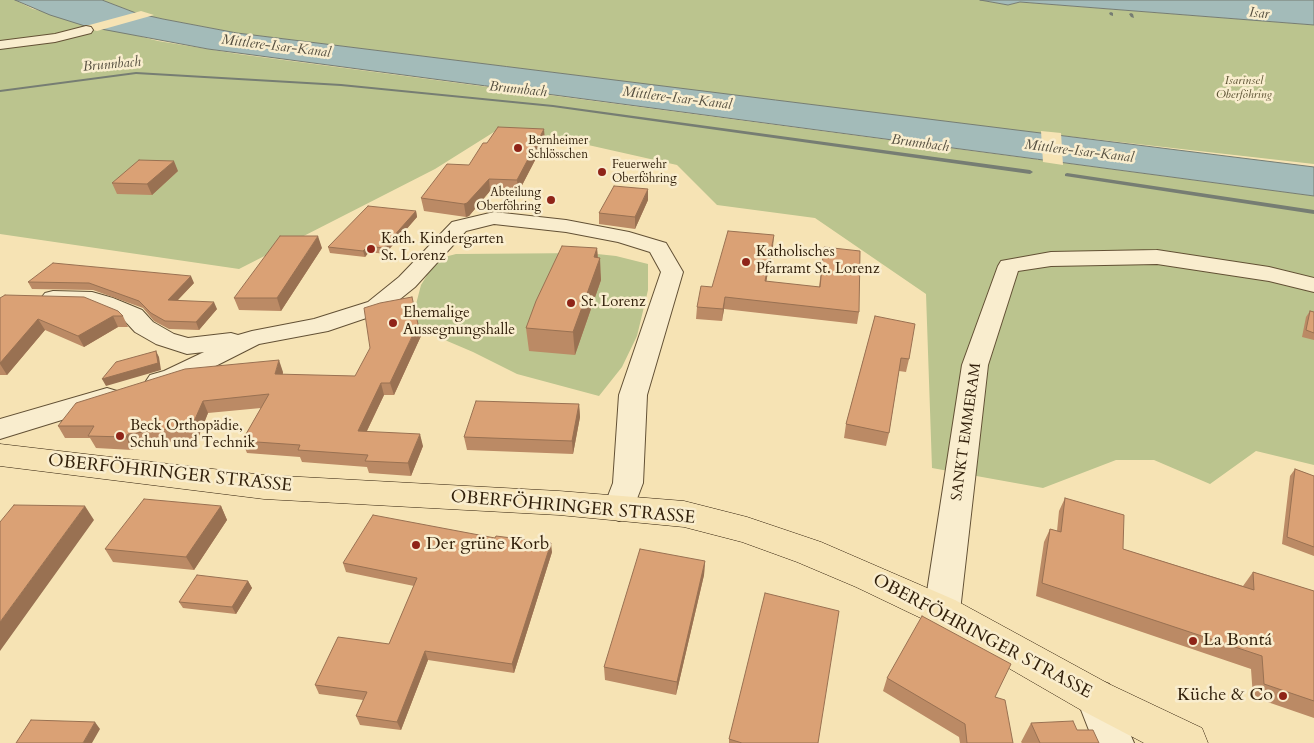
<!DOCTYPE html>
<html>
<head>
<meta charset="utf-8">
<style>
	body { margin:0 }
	canvas { display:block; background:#f6e3b4 }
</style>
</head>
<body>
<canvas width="1314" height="743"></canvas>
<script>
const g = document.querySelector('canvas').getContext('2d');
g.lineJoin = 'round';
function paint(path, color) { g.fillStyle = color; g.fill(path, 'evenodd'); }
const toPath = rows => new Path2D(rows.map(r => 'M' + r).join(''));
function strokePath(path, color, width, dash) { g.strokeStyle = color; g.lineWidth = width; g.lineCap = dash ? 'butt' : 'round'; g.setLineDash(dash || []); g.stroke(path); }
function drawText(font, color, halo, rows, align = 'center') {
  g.font = font + ' Cardo,serif'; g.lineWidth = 5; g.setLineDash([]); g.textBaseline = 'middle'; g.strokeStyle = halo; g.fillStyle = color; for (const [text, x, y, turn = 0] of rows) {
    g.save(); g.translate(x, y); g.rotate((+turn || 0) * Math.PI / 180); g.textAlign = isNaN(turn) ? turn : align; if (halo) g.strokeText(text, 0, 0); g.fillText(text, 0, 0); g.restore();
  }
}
paint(toPath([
	[0,0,15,0,33,9,158,41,238,54,1314,196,1314,465,1256,451,1210,484,1154,460,1116,460,1043,488,932,468,926,294,815,218,717,205,677,165,557,138,494,132,435,169,239,269,0,234],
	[102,0,980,0,1008,5,1020,2,1314,25,1314,164,1022,131,237,33,163,19,136,13],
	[588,253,616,256,648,264,648,290,637,336,622,367,599,396,517,374,473,352,419,329,415,308,421,285,437,259,456,254]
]), '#bbc48e');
const water = toPath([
	[15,0,102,0,136,13,163,19,237,33,1314,167,1314,196,208,49,85,26,50,15,15,0],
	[980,0,1314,0,1314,25,1020,2,1008,5,980,0]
]);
paint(water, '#a3bbb9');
strokePath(water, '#767d73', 1);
paint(toPath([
	[141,11,154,15,97,31,82,27],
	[1041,131,1061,133,1063,165,1043,162]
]), '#f6e3b4');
paint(toPath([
	[1111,12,1113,13,1113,16,1110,15,1109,13,1111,12],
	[1131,13,1133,14,1134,18,1131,17,1129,14,1131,13],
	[136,72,341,84,553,105,1030,170,1033,172,1030,174,553,107,341,86,136,74,0,92,0,90,136,72],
	[1067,173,1314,210,1314,214,1065,176,1065,174,1067,173]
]), '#767d73');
const minor = toPath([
	[86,26,91,27,93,30,91,33,55,42,0,49,0,41,55,34,86,26],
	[494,212,566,220,629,232,666,243,683,272,647,395,643,483,630,517,619,521,608,517,603,509,613,483,619,395,661,272,650,252,618,242,566,232,494,224,466,231,415,287,384,312,328,331,259,344,182,383,159,389,150,387,146,381,150,375,164,371,204,352,187,354,156,344,135,332,124,320,97,308,90,306,53,305,45,303,41,298,45,293,53,291,92,292,113,298,142,310,153,322,174,334,188,338,231,333,238,335,252,331,314,319,368,302,399,277,452,222,494,212],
	[1157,250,1269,267,1314,278,1314,292,1269,281,1157,264,1051,266,1018,271,988,365,960,611,955,622,942,626,929,622,924,611,962,365,998,266,1001,261,1051,252,1157,250],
	[107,388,117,391,121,397,117,403,0,439,0,419,107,388],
	[1095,679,1109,684,1134,743,1094,743,1076,697,1081,684,1095,679]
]);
const major = toPath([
	[0,444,264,475,559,491,684,501,747,517,821,542,955,600,1109,684,1202,728,1208,743,1144,743,1081,710,929,622,856,587,797,562,742,542,684,527,559,515,264,499,0,466,0,444]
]);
strokePath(minor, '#635135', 2);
strokePath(major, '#32200b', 1);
paint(minor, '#f9edce');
paint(major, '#f6e3b4');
paint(toPath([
	[545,141,518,193,490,191,469,216,466,217,424,211,421,198,469,165],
	[178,171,152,195,117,194,112,183],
	[648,200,635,229,599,224,599,213],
	[416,211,417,217,385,254,369,252,365,257,330,253,328,247],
	[773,247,766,282,819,287,824,247,859,312,857,324,724,309,722,321,696,319,697,307,712,287],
	[322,248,281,311,239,310,234,298],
	[597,248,598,258,601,280,575,355,529,351,526,328],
	[28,282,194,283,178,300,217,309,199,330,169,329,154,321,143,308,93,290,32,289],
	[0,298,123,316,128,327,118,327,84,347,45,330,7,375,0,375],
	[1310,311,1314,312,1314,340,1302,337,1306,317],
	[875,316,909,359,906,372,899,371,889,433,886,446,844,438,846,424],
	[421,336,394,395,384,395,367,431,423,446,411,476,369,473,367,467,302,462,300,457,247,453,242,441,261,408,208,413,198,438,135,446,132,450,96,448,90,438,65,438,58,426,283,372,283,375,355,376],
	[579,404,580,417,573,454,467,450,464,437],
	[1295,469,1314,476,1314,556,1282,544,1290,476],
	[1065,498,1123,549,1243,586,1253,572,1314,591,1314,718,1253,697,1251,669,1036,596,1044,542,1050,529,1057,531,1059,511],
	[221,506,227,520,194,570,113,562,105,549],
	[552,552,514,673,428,660,401,730,360,725,356,716,363,700,319,694,315,685,389,644,414,586,346,572,343,563],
	[705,561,704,575,676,695,605,680,604,667],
	[248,581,252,588,236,614,183,608,179,602],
	[887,678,995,697,1013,743,960,743,959,737,883,691],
	[1031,723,1077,730,1099,743,1022,743,1021,742],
	[729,739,818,743,729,743]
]), '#bb8a65');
paint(toPath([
	[544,129,545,141,518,193,517,180],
	[174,161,178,171,152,195,147,184],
	[489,179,490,191,469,216,466,217,464,204],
	[648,189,648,200,635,229,635,217],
	[416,211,417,217,385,254,383,248],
	[774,235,773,247,764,293,765,281],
	[318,236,322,248,281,311,277,298],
	[368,246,369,252,365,257,363,251],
	[597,248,598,264,600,258,601,280,575,355,573,332,594,257],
	[191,276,194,283,171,307,168,300],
	[725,297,724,309,722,321,723,309],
	[214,302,217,309,199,330,196,322],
	[113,316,118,327,84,347,78,336],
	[38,319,45,330,7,375,0,364,0,363],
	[418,324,421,336,394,395,390,383],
	[156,351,159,357,161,370,106,386,102,379],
	[279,360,283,372,279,386,275,374],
	[381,383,384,395,361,443,358,431],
	[203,401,208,413,198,438,192,426],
	[579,404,580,417,573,454,572,441],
	[128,434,135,446,132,450,126,437],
	[420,434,423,446,411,476,408,463],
	[85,506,94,520,0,651,0,622],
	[221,506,227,520,194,570,186,557],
	[551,543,552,552,514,673,512,664],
	[705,561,704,575,676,695,677,682],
	[248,581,252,588,236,614,232,607],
	[425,651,428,660,401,730,397,722],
	[95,722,100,729,92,743,83,743]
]), '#997152');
const building = toPath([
	[498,127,544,129,517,180,489,179,467,203,464,204,421,198,447,164,469,165,483,143,487,143,498,127],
	[139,160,174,161,147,184,112,183,139,160],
	[614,186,648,189,635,217,599,213,614,186],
	[368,206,416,211,383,248,368,246,363,251,328,247,368,206],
	[728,231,774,235,765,281,820,287,824,247,860,251,859,312,725,297,723,309,697,307,701,286,712,287,728,231],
	[280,236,318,236,277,298,234,298,280,236],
	[562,246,597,248,594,257,600,258,573,332,526,328,536,301,562,246],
	[53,263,191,276,168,300,214,302,196,322,165,321,151,313,139,301,89,283,28,282,53,263],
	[5,295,84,297,118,311,123,316,113,316,78,336,38,319,0,363,0,298,5,295],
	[412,297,418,324,390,383,381,383,358,431,420,434,408,463,365,461,368,455,298,450,300,445,242,441,269,394,203,401,192,426,128,434,126,437,88,436,94,426,58,426,76,403,185,369,279,360,275,374,355,376,370,348,364,308,380,303,412,297],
	[1310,311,1314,312,1314,333,1306,330,1310,311],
	[875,316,915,324,909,359,901,358,889,433,846,424,875,316],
	[156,351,158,363,102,379,116,362,156,351],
	[476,401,579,404,572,441,464,437,476,401],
	[1295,469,1314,476,1314,547,1287,537,1295,469],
	[1065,498,1124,515,1123,549,1254,590,1253,572,1314,591,1314,701,1264,684,1262,656,1042,583,1050,529,1061,532,1065,498],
	[144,499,221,506,186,557,105,549,144,499],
	[14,505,85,506,0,622,0,522,14,505],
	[373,515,495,538,496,536,551,543,512,664,425,651,397,722,356,716,367,692,315,685,338,637,389,644,417,578,343,563,373,515],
	[640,549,705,561,677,682,604,667,640,549],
	[197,575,248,581,232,607,179,602,197,575],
	[765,593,839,611,818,743,742,743,729,739,765,593],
	[922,616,1011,664,995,697,1005,700,1013,743,967,743,965,724,887,678,922,616],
	[31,720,95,722,83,743,16,743,31,720],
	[1073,721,1077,730,1093,730,1099,743,1040,743,1031,723,1073,721]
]);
paint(building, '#daa175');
strokePath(building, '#997152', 1);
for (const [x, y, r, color] of [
	[518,148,5,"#8f2418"],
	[602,172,5,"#8f2418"],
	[551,200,5,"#8f2418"],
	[371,249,5,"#8f2418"],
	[746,262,5,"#8f2418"],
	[571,303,5,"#8f2418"],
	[393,323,5,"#8f2418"],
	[120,436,5,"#8f2418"],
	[416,545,5,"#8f2418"],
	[1193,641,5,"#8f2418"],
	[1283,696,5,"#8f2418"]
]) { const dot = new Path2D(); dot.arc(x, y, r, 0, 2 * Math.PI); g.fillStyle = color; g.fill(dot); strokePath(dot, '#f9edce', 2); }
drawText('italic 12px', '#5b5132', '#f9edce', [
	["Isarinsel",1244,81],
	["Oberföhring",1244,95]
]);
drawText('12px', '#32200b', '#f9edce', [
	["Bernheimer",528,141],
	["Schlösschen",528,155],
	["Feuerwehr",612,165],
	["Oberföhring",612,179],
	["Abteilung",541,193,"right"],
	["Oberföhring",541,207,"right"]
], 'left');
drawText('italic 14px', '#544e3f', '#f9edce', [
	["Isar",1259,14,5],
	["Mittlere-Isar-Kanal",276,47,7],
	["Brunnbach",112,65,-5],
	["Brunnbach",518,90,6],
	["Mittlere-Isar-Kanal",677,99,7],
	["Brunnbach",920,144,8],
	["Mittlere-Isar-Kanal",1079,152,7]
]);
drawText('15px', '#32200b', '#f9edce', [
	["Kath. Kindergarten",381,240],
	["St. Lorenz",381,257],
	["Katholisches",756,253],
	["Pfarramt St. Lorenz",756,270],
	["St. Lorenz",581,303],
	["Ehemalige",403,314],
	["Aussegnungshalle",403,331],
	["Beck Orthopädie,",130,427],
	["Schuh und Technik",130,444]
], 'left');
drawText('15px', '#32200b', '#f9edce', [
	["SANKT EMMERAM",967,432,-82]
]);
drawText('18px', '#32200b', '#f9edce', [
	["OBERFÖHRINGER STRASSE",170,474,6],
	["OBERFÖHRINGER STRASSE",573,508,5],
	["OBERFÖHRINGER STRASSE",982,637,28]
]);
drawText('18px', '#32200b', '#f9edce', [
	["Der grüne Korb",426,545],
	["La Bontá",1203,641],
	["Küche & Co",1273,696,"right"]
], 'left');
</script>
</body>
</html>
